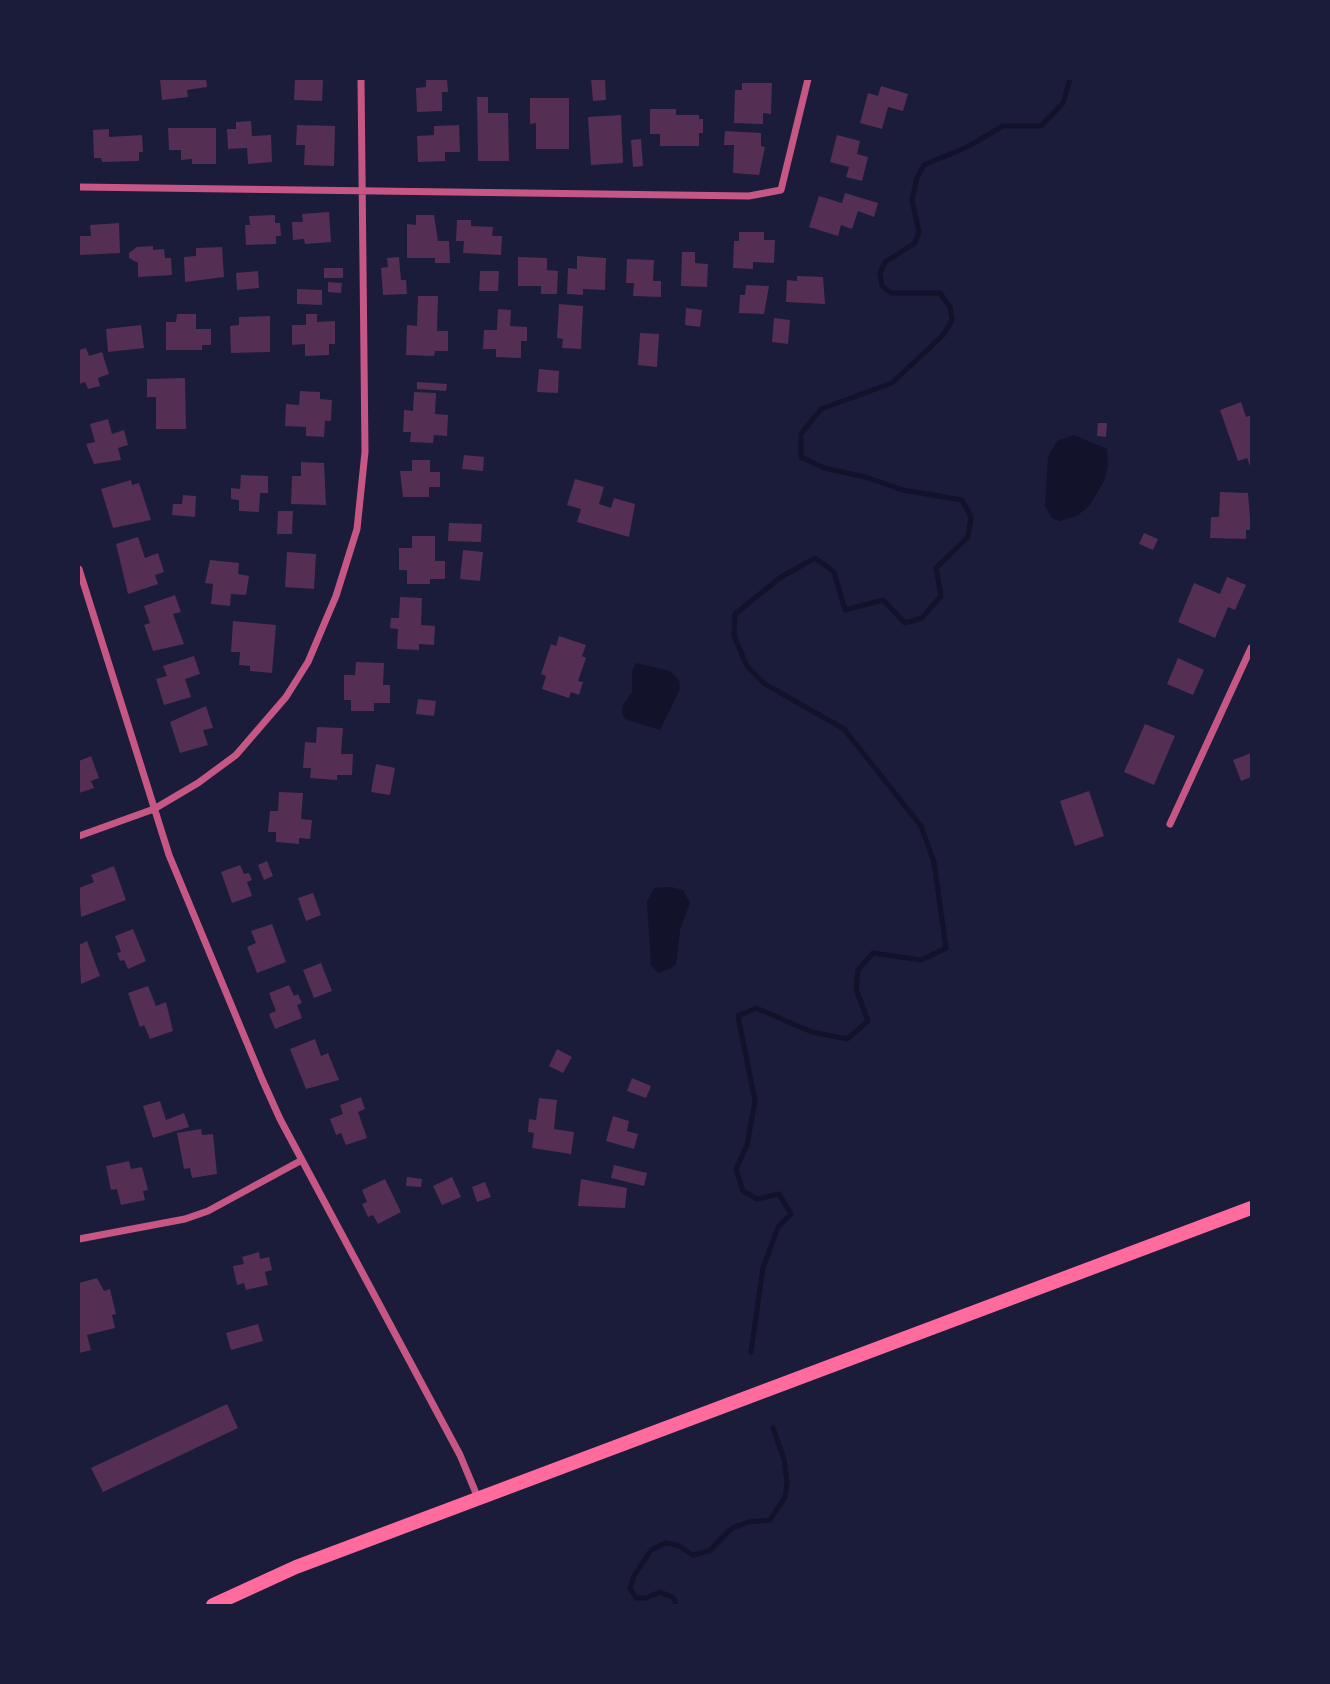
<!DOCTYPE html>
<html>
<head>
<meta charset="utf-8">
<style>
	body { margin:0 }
	#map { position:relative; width:1330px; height:1684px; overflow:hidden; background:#1b1b3a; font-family:"Zilla Slab",serif }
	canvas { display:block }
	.frame { position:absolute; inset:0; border:80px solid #1b1b3a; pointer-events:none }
</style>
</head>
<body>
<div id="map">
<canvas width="1330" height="1684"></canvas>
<div class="frame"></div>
</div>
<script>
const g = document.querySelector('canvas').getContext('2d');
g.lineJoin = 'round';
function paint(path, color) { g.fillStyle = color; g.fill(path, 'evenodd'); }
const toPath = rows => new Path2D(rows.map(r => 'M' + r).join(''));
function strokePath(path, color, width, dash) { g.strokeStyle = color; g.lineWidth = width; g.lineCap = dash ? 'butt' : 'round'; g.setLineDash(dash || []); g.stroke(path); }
paint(toPath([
	[1074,435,1107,449,1108,466,1104,481,1089,506,1077,516,1059,521,1052,518,1045,506,1048,457,1057,441],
	[636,663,670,671,679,680,680,689,660,730,625,719,622,715,623,705,632,692,632,671],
	[671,887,683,890,690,903,680,930,676,964,670,969,658,973,651,965,647,902,654,888]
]), '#12122b');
strokePath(toPath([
	[751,1352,763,1268,778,1227,791,1214,779,1194,757,1199,743,1191,736,1169,747,1145,755,1101,738,1016,756,1008,812,1032,847,1039,868,1021,856,989,858,970,873,953,921,960,946,948,934,862,921,826,844,729,765,684,747,666,734,636,735,614,781,577,815,558,834,572,845,610,883,600,905,623,922,618,941,596,936,568,968,537,971,517,962,500,903,490,865,477,824,468,801,457,801,434,821,409,892,383,943,335,952,320,950,307,940,293,891,293,882,286,880,273,885,262,915,243,919,232,912,200,917,178,924,165,967,147,1003,126,1041,126,1063,103,1070,79],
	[676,1605,674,1598,660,1592,646,1598,636,1598,630,1588,634,1576,651,1550,665,1543,677,1545,693,1555,709,1551,732,1528,749,1522,770,1520,785,1497,787,1482,784,1459,773,1428]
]), '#12122b', 5);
paint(toPath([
	[160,79,206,79,207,87,187,90,188,97,162,100],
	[295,79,323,79,322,101,294,100],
	[426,79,447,79,448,92,442,92,442,111,417,112,416,88,426,87],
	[591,79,605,79,606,100,593,101],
	[742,83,772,83,771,114,763,113,763,124,734,123,735,90,742,90],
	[881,86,908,94,903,111,888,107,882,129,860,123,868,93,878,96],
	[477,97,488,97,488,113,508,113,509,161,478,161],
	[530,98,569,98,569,149,536,149,536,123,530,124],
	[650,109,676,109,676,115,699,115,699,119,703,119,703,133,699,133,699,146,660,146,660,134,650,134],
	[621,115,623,163,591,165,588,117],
	[251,121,252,136,271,135,272,162,248,164,247,148,228,149,227,129,236,129,236,122],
	[297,125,335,126,334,166,304,165,305,145,296,145],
	[459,125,460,152,445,152,445,161,418,162,417,136,434,135,434,126],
	[168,128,216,128,216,164,192,164,192,159,181,160,181,150,169,150],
	[109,129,109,137,142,135,143,152,139,152,139,161,102,162,101,158,94,158,93,130],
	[725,131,761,133,761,146,765,147,759,175,733,173,734,145,724,145],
	[837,135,860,141,857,154,868,157,862,181,846,177,849,167,830,162],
	[641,139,643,166,633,167,631,140],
	[845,193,878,203,874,217,858,211,852,229,841,225,838,236,809,227,819,196,842,203],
	[329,212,331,242,305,244,304,239,293,240,292,222,303,222,302,214],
	[275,215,275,223,280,223,281,236,276,236,276,244,246,245,245,225,250,225,249,216],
	[416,215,434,215,438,241,449,241,450,263,435,263,435,258,407,258,407,224,416,225],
	[457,220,471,220,471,226,493,227,492,236,502,236,501,255,463,253,464,241,456,241],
	[119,223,120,253,80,255,80,236,91,236,90,225],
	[739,232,764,232,764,240,775,240,774,263,753,262,753,269,733,268,734,241,739,241],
	[153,246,153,250,164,249,165,258,171,258,172,275,138,277,138,263,129,258,129,253,137,247],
	[222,247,224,277,185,282,184,257,196,256,196,248],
	[682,252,695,252,695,263,708,264,707,287,681,286],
	[577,256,606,258,605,290,583,289,583,295,567,294,568,268,577,269],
	[399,257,401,280,406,280,407,294,383,295,381,268,388,267,387,258],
	[518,257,547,258,547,270,558,271,557,294,541,294,541,286,518,286],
	[627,259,654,260,653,281,661,281,661,297,633,296,634,283,626,283],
	[324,268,343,268,343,278,324,278],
	[258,271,259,288,237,290,236,273],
	[480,271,499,271,498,291,479,291],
	[797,276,823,277,825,304,786,302,787,280,797,281],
	[328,282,342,283,341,293,328,292],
	[746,285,769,286,764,314,739,313,740,295,745,295],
	[297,289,322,290,322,305,297,304],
	[418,296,438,296,437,331,448,331,448,351,435,351,434,356,406,355,407,325,417,326],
	[559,304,583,306,581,349,562,348,563,339,557,338],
	[686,308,702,310,700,327,685,325],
	[498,309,511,310,510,326,527,327,527,341,521,341,521,358,496,357,496,349,483,349,484,330,497,330],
	[177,314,196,314,196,329,211,329,211,345,202,345,202,350,166,350,166,322,176,322],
	[306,314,317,314,317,322,335,321,335,344,329,344,329,355,305,356,305,344,292,345,292,325,306,325],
	[270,316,270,352,231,353,230,326,239,325,239,317],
	[774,318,790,320,788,344,772,342],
	[141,325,144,348,108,352,106,329],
	[640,333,659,334,657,367,638,365],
	[86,348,89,356,102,352,109,374,98,378,100,386,88,389,85,382,79,384,79,350],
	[539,369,559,371,558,393,537,392],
	[185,378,186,429,156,429,156,397,147,397,147,379],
	[417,382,447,384,446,391,417,389],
	[300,391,320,392,320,399,332,400,331,421,325,421,324,437,306,436,306,427,285,426,286,404,299,405],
	[414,392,436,393,435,414,448,415,447,436,434,435,433,443,410,442,411,432,403,432,404,410,413,411],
	[1241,402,1246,417,1251,415,1251,469,1247,458,1238,461,1220,410],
	[108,419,112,434,124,430,128,445,118,448,121,460,94,464,86,444,95,442,90,424],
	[1098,423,1107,423,1106,437,1097,436],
	[464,455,484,457,483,471,462,469],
	[412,460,430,460,430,472,440,472,440,487,429,487,429,497,403,497,400,471,412,471],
	[301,462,324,463,326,505,291,504,292,476,301,476],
	[241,475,268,476,268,493,260,493,259,512,239,511,239,500,231,499,231,488,240,489],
	[575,479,604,487,599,504,611,508,614,498,635,504,629,537,577,522,581,509,567,505],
	[131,480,132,485,139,483,151,520,113,528,101,489],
	[1220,492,1248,493,1251,530,1246,530,1246,539,1210,538,1211,517,1219,517],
	[183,495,196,496,195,517,172,515,173,504,182,504],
	[278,511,293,511,292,534,277,534],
	[449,523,482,524,481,542,448,541],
	[1144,533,1158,539,1153,550,1139,544],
	[412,536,435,536,435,561,445,561,445,579,430,579,430,584,407,584,407,570,399,570,399,548,412,548],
	[138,537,145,558,158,553,164,572,155,575,158,584,128,594,116,544],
	[463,550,483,552,480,581,460,579],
	[287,552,316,554,314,589,285,587],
	[210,560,239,563,238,574,249,576,246,595,231,594,230,606,211,604,213,584,205,583],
	[1227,577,1246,585,1235,610,1228,607,1215,638,1178,622,1194,583,1220,594],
	[175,595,181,612,173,614,184,644,153,651,144,625,150,623,144,606],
	[400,597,422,598,421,625,435,626,434,645,419,644,419,650,397,649,398,629,390,628,391,618,399,618],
	[233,621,276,625,272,673,250,671,250,666,239,665,240,652,231,652],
	[559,636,586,645,582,656,586,658,578,681,583,682,579,695,571,692,569,698,542,689,546,676,541,674,551,644,556,646],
	[194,656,200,674,185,679,191,697,164,705,156,679,167,676,163,666],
	[1178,658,1204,670,1193,695,1167,684],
	[356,662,384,663,383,685,390,685,390,703,374,703,374,711,351,711,351,700,344,700,344,675,355,675],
	[418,699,436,701,434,716,416,714],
	[206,706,213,728,203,730,208,745,180,753,170,722],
	[1145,724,1175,736,1154,785,1124,772],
	[317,727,343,728,341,754,353,754,352,775,337,775,337,780,310,778,311,768,303,768,305,742,316,743],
	[1251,753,1251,777,1241,781,1233,760],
	[91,756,99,778,91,781,94,788,79,793,79,761],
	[376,764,395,768,390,795,371,792],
	[1089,791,1104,836,1075,846,1060,801],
	[279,792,303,793,301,819,312,820,310,839,299,838,299,844,276,842,276,832,268,832,270,811,278,811],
	[267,861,273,876,264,880,258,865],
	[240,865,244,874,249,873,252,880,247,882,252,896,232,903,221,872],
	[114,866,126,900,81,917,79,888,94,882,91,875],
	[313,893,321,915,306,921,298,898],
	[272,924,286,962,257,973,247,947,256,943,251,931],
	[133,929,146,961,128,969,124,960,120,961,117,953,121,952,115,936],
	[87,941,100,976,81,984,79,945],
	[321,963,332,991,314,998,303,970],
	[289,985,294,996,298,994,302,1003,297,1005,302,1018,275,1029,269,1014,276,1011,269,993],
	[148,986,156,1006,166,1002,173,1031,150,1039,144,1025,140,1027,128,993],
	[315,1039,321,1056,328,1053,339,1080,306,1089,290,1049],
	[557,1049,572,1057,563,1073,549,1066],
	[632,1078,651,1086,646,1098,627,1091],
	[361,1097,365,1109,358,1112,367,1138,346,1145,341,1133,336,1135,330,1119,343,1114,340,1105],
	[539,1098,557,1100,554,1129,574,1132,571,1154,532,1148,534,1133,528,1132,529,1119,536,1120],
	[160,1101,166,1120,184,1113,189,1127,153,1138,143,1106],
	[613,1116,629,1121,627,1131,638,1134,634,1149,606,1141],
	[201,1129,202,1135,213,1134,217,1174,192,1178,190,1168,184,1169,177,1133],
	[129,1161,131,1169,142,1167,148,1190,143,1191,145,1200,121,1205,117,1189,111,1190,106,1166],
	[614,1165,647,1173,644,1186,611,1178],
	[407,1177,422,1179,421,1187,406,1186],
	[452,1177,461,1197,442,1205,433,1186],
	[385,1179,401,1212,378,1224,373,1215,368,1217,362,1204,367,1202,362,1190],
	[581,1179,627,1188,625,1208,578,1206],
	[485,1182,491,1197,477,1202,472,1187],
	[259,1252,260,1259,269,1257,272,1270,265,1272,268,1285,246,1290,244,1283,237,1285,233,1266,244,1264,242,1257],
	[97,1278,104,1291,110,1289,116,1314,112,1315,115,1328,87,1335,91,1350,79,1353,79,1283],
	[258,1324,263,1341,231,1350,226,1333],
	[227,1404,238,1428,103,1492,91,1468]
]), '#542f53');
strokePath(toPath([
	[79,187,749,196,781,190,808,79],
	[79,569,169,855,262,1079,280,1119,460,1455,478,1498],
	[1170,824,1251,648],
	[79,836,154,809,198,783,236,755,286,697,308,662,336,596,357,529,365,452,361,79],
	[79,1239,185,1219,208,1211,302,1160]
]), '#c65784', 7);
strokePath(toPath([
	[213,1605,296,1567,1251,1208]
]), '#ff6b9d', 14);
</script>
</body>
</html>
